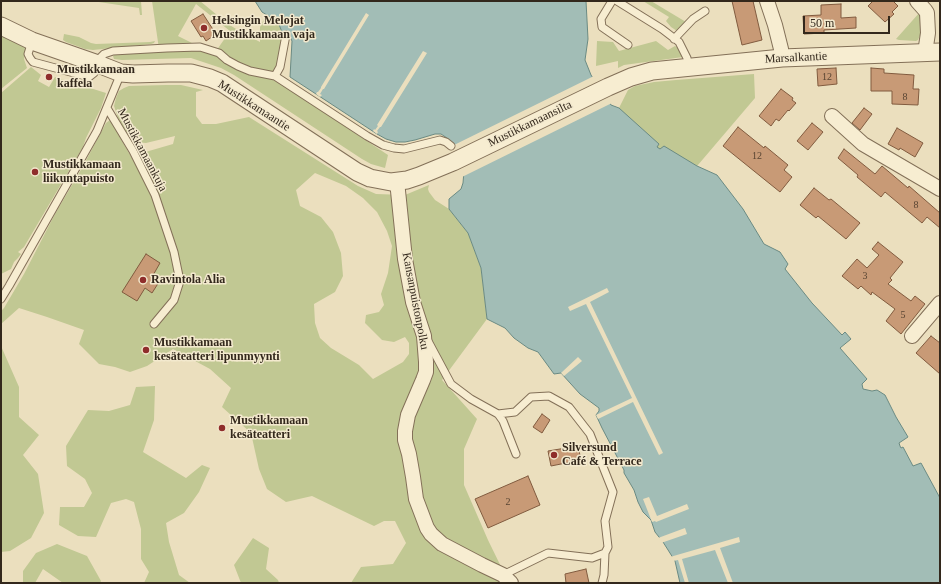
<!DOCTYPE html>
<html>
<head>
<meta charset="utf-8">
<style>
	body { margin:0 }
	#map { position:relative; width:941px; height:584px; overflow:hidden; background:#ebdfbe; font-family:Georgia,serif }
	canvas { display:block }
	.frame { position:absolute; inset:0; border:2px solid #33281c; pointer-events:none }
	.scale { position:absolute; left:803px; top:16px; width:87px; height:18px; box-sizing:border-box; border:2px solid #33281c; border-top:0; padding-left:5px; font-size:12px; line-height:14px; white-space:nowrap; color:#33281c; -webkit-text-stroke:3px #f3e9ce; paint-order:stroke }
</style>
</head>
<body>
<div id="map">
<canvas width="941" height="584"></canvas>
<div class="frame"></div>
<div class="scale">50 m</div>
</div>
<script>
const g = document.querySelector('canvas').getContext('2d');
g.lineJoin = 'round';
function paint(path, color) { g.fillStyle = color; g.fill(path, 'evenodd'); }
const toPath = rows => new Path2D(rows.map(r => 'M' + r).join(''));
function strokePath(path, color, width, dash) { g.strokeStyle = color; g.lineWidth = width; g.lineCap = dash ? 'butt' : 'round'; g.setLineDash(dash || []); g.stroke(path); }
function drawText(font, color, halo, rows, align = 'center') {
  g.font = font + ' Georgia,serif'; g.lineWidth = 3; g.setLineDash([]); g.textBaseline = 'middle'; g.strokeStyle = halo; g.fillStyle = color; for (const [text, x, y, turn = 0] of rows) {
    g.save(); g.translate(x, y); g.rotate((+turn || 0) * Math.PI / 180); g.textAlign = isNaN(turn) ? turn : align; if (halo) g.strokeText(text, 0, 0); g.fillText(text, 0, 0); g.restore();
  }
}
paint(toPath([
	[92,1,141,1,142,15,140,15,139,8],
	[152,1,200,1,228,24,241,32,260,42,260,27,266,15,278,22,282,32,278,66,272,77,287,88,388,155,385,168,371,164,362,159,234,75,221,68,191,58,122,60,114,59,113,56,115,54,159,49],
	[196,4,230,31,214,54,178,36],
	[643,1,651,1,686,22,677,31,671,27,666,21,669,17],
	[920,12,923,18,921,33,918,40,916,41,899,40,896,39],
	[1,31,27,44,24,59,27,68,1,89],
	[64,34,79,37,91,43,96,44,150,42,155,41,154,43,151,44,93,50,85,49,66,42,63,40],
	[597,41,613,42,619,51,656,41,668,50,675,46,678,48,683,57,624,65,618,68,618,61,596,66],
	[31,67,41,75,38,81,49,87,55,77,106,93,101,108,86,138,83,147,24,247,18,252,21,254,18,258,14,262,11,269,1,274,1,93],
	[754,74,755,98,692,172,664,159,614,110,619,108,628,90,635,86,654,82,676,80],
	[166,85,181,85,203,90,196,92,196,116,202,124,216,124,249,117,358,186,376,194,405,195,429,185,428,189,429,192,435,200,449,209,468,233,481,268,487,319,442,380,477,419,464,449,464,485,488,540,509,583,351,583,361,567,393,564,406,543,395,521,384,521,374,526,312,496,286,502,267,489,259,469,251,433,222,407,231,388,210,369,173,349,147,366,130,372,115,367,99,364,79,344,84,330,47,317,19,308,1,324,1,311,4,308,24,274,55,214,82,168,106,123,110,120,133,160,142,153,173,144,175,136,146,143,135,142,124,129,118,118,114,106,116,98,119,91,124,88,129,86],
	[315,173,346,186,363,198,377,212,387,231,392,246,388,273,381,294,384,305,379,312,366,315,365,323,382,340,394,342,405,337,409,343,409,354,403,362,373,379,359,365,331,348,320,338,315,323,314,304,335,292,343,276,341,253,333,232,321,217,300,206,296,190],
	[1,346,19,387,19,417,39,435,23,455,38,474,44,513,31,538,10,551,1,552],
	[155,386,154,420,143,452,186,478,202,465,210,468,199,492,184,513,166,523,169,542,179,575,190,583,144,583,149,572,141,559,141,529,134,502,126,499,111,503,96,537,78,536,59,525,60,507,84,507,92,493,85,479,67,466,66,446,88,410,109,411,130,405,136,387],
	[253,538,269,548,266,569,278,580,279,583,241,583,234,565],
	[57,544,87,556,101,581,100,583,63,583,43,569,35,583,23,583,23,571,36,553]
]), '#c1c893');
const water = toPath([
	[255,1,586,1,588,39,585,60,591,75,611,105,619,108,659,144,657,147,660,149,664,146,697,166,717,175,743,209,764,244,780,252,788,264,785,269,812,303,842,335,845,332,851,339,840,348,867,379,862,384,863,389,872,391,877,390,885,395,896,417,908,437,899,443,900,446,901,448,903,447,913,466,921,463,940,498,940,583,680,583,675,561,663,542,655,532,651,520,643,512,638,502,634,490,624,473,624,470,602,428,596,415,599,411,599,408,580,394,561,373,554,374,538,352,528,348,514,338,505,328,487,319,481,268,468,233,449,209,449,199,461,189,463,183,464,171,455,147,447,138,441,134,435,134,415,140,405,142,396,142,386,139,377,134,290,77,292,41,290,37,285,35,282,32,278,22,262,12,255,1]
]);
paint(water, '#a2bdb6');
strokePath(water, '#6a8a83', 1);
paint(toPath([
	[366,13,369,15,324,89,323,89,320,94,322,95,320,97,316,94,317,92,318,92,321,88,321,87],
	[423,51,427,53,381,127,380,127,377,131,378,132,377,134,373,131,374,129,375,130,378,126,377,125],
	[594,76,612,103,462,177,462,171,452,146],
	[607,288,609,292,590,302,663,453,659,455,633,402,598,419,596,415,632,398,586,304,570,311,568,307],
	[578,357,582,361,564,376,561,373],
	[649,497,657,516,687,504,689,509,656,522,655,521,652,522,643,499],
	[685,528,687,534,661,543,658,538],
	[739,537,740,542,720,548,733,583,728,583,715,550,682,559,689,583,685,583,678,560,673,561,670,557]
]), '#ebdfbe');
const building = toPath([
	[732,1,753,1,762,40,742,45,732,1],
	[873,1,893,1,898,6,892,12,894,14,885,22,868,6,873,1],
	[841,4,841,18,856,17,856,28,824,30,824,33,804,34,803,16,821,15,821,5,841,4],
	[203,14,216,34,206,41,203,36,201,37,191,21,203,14],
	[836,68,837,84,818,86,817,69,836,68],
	[871,68,884,69,884,73,914,75,913,89,919,89,918,105,892,104,892,91,871,91,871,68],
	[781,89,793,98,792,100,796,103,789,111,788,110,779,121,776,119,771,126,759,116,781,89],
	[864,108,872,114,860,130,852,123,864,108],
	[812,123,823,132,808,150,797,141,812,123],
	[738,127,764,148,765,146,788,165,784,170,792,177,780,192,723,146,738,127],
	[897,128,923,143,915,157,900,148,899,150,888,144,897,128],
	[844,149,875,174,882,166,908,188,909,186,940,213,940,228,927,217,922,223,885,192,881,197,857,177,858,175,838,158,844,149],
	[814,188,829,200,831,199,860,223,846,239,818,216,816,218,800,205,814,188],
	[878,242,903,262,890,278,892,280,888,284,911,301,915,296,925,304,901,334,886,321,895,309,872,292,871,295,861,286,858,289,842,276,857,259,867,268,879,255,872,249,878,242],
	[146,254,160,263,152,277,159,282,152,293,145,288,137,301,122,292,146,254],
	[931,336,940,343,940,374,916,353,931,336],
	[542,414,550,420,542,433,533,427,542,414],
	[578,446,581,460,551,466,548,451,578,446],
	[528,476,540,505,488,528,475,499,528,476],
	[586,569,589,583,566,583,565,574,586,569]
]);
paint(building, '#c89a76');
strokePath(building, '#815b3f', 1);
const service = toPath([
	[612,1,601,19,602,27,628,45],
	[617,1,662,29,679,42,687,58,689,67],
	[674,39,693,19,705,11],
	[32,41,28,54,30,58,33,62,89,77,94,73,101,57,104,54,113,51,167,48,200,47,219,53,227,60,238,66,250,71,275,76,367,136,383,145,394,148,404,149,440,140,446,142,451,146],
	[275,76,280,67,286,35],
	[107,108,133,151,155,195,174,252,180,281,174,300,154,324],
	[1,299,9,286,97,131,121,73],
	[428,341,451,384,471,399,498,414,503,421,516,454],
	[498,414,515,412,531,397,549,396,569,407,590,434,613,492,605,521,608,547,605,553],
	[503,575,548,553,592,558,605,553,604,575,602,583]
]);
const minor = toPath([
	[767,1,775,25,781,49,782,58],
	[917,1,925,10,927,13,928,33,925,53],
	[832,116,863,144,940,189],
	[397,181,405,259,413,302,424,336,426,362,426,372,423,380,408,415,405,431,405,440,409,454,413,477,416,499,427,528,431,534,442,544,482,565,503,575,511,583],
	[912,336,940,303]
]);
const tertiary = toPath([
	[1,26,32,41,98,64,121,73,133,74,168,73,191,73,210,78,222,83,357,172,370,178,391,182,407,180,419,176,453,162,608,87,631,77,652,71,782,58,940,52]
]);
strokePath(service, '#837058', 9);
strokePath(minor, '#837058', 16);
strokePath(tertiary, '#837058', 19);
strokePath(service, '#f7edd1', 7);
strokePath(minor, '#f7edd1', 14);
strokePath(tertiary, '#f7edd1', 17);
for (const [x, y, r, color] of [
	[204,28,4,"#8f2d2b"],
	[49,77,4,"#8f2d2b"],
	[35,172,4,"#8f2d2b"],
	[143,280,4,"#8f2d2b"],
	[146,350,4,"#8f2d2b"],
	[222,428,4,"#8f2d2b"],
	[554,455,4,"#8f2d2b"]
]) { const dot = new Path2D(); dot.arc(x, y, r, 0, 2 * Math.PI); g.fillStyle = color; g.fill(dot); strokePath(dot, '#f3e9ce', 1.5); }
drawText('10px', '#584432', null, [
	["12",827,77],
	["8",905,97],
	["12",757,156],
	["8",916,205],
	["3",865,276],
	["5",903,315],
	["2",508,502]
]);
drawText('bold 12px', '#33281c', '#f3e9ce', [
	["Helsingin Melojat",212,21],
	["Mustikkamaan vaja",212,35],
	["Mustikkamaan",57,70],
	["kaffela",57,84],
	["Mustikkamaan",43,165],
	["liikuntapuisto",43,179],
	["Ravintola Alia",151,280],
	["Mustikkamaan",154,343],
	["kesäteatteri lipunmyynti",154,357],
	["Mustikkamaan",230,421],
	["kesäteatteri",230,435],
	["Silversund",562,448],
	["Café & Terrace",562,462]
], 'left');
drawText('12px', '#33281c', '#f3e9ce', [
	["Marsalkantie",796,58,-3],
	["Mustikkamaantie",254,106,33],
	["Mustikkamaansilta",530,124,-26],
	["Mustikkamaankuja",142,150,62],
	["Kansanpuistonpolku",415,301,79]
]);
</script>
</body>
</html>
